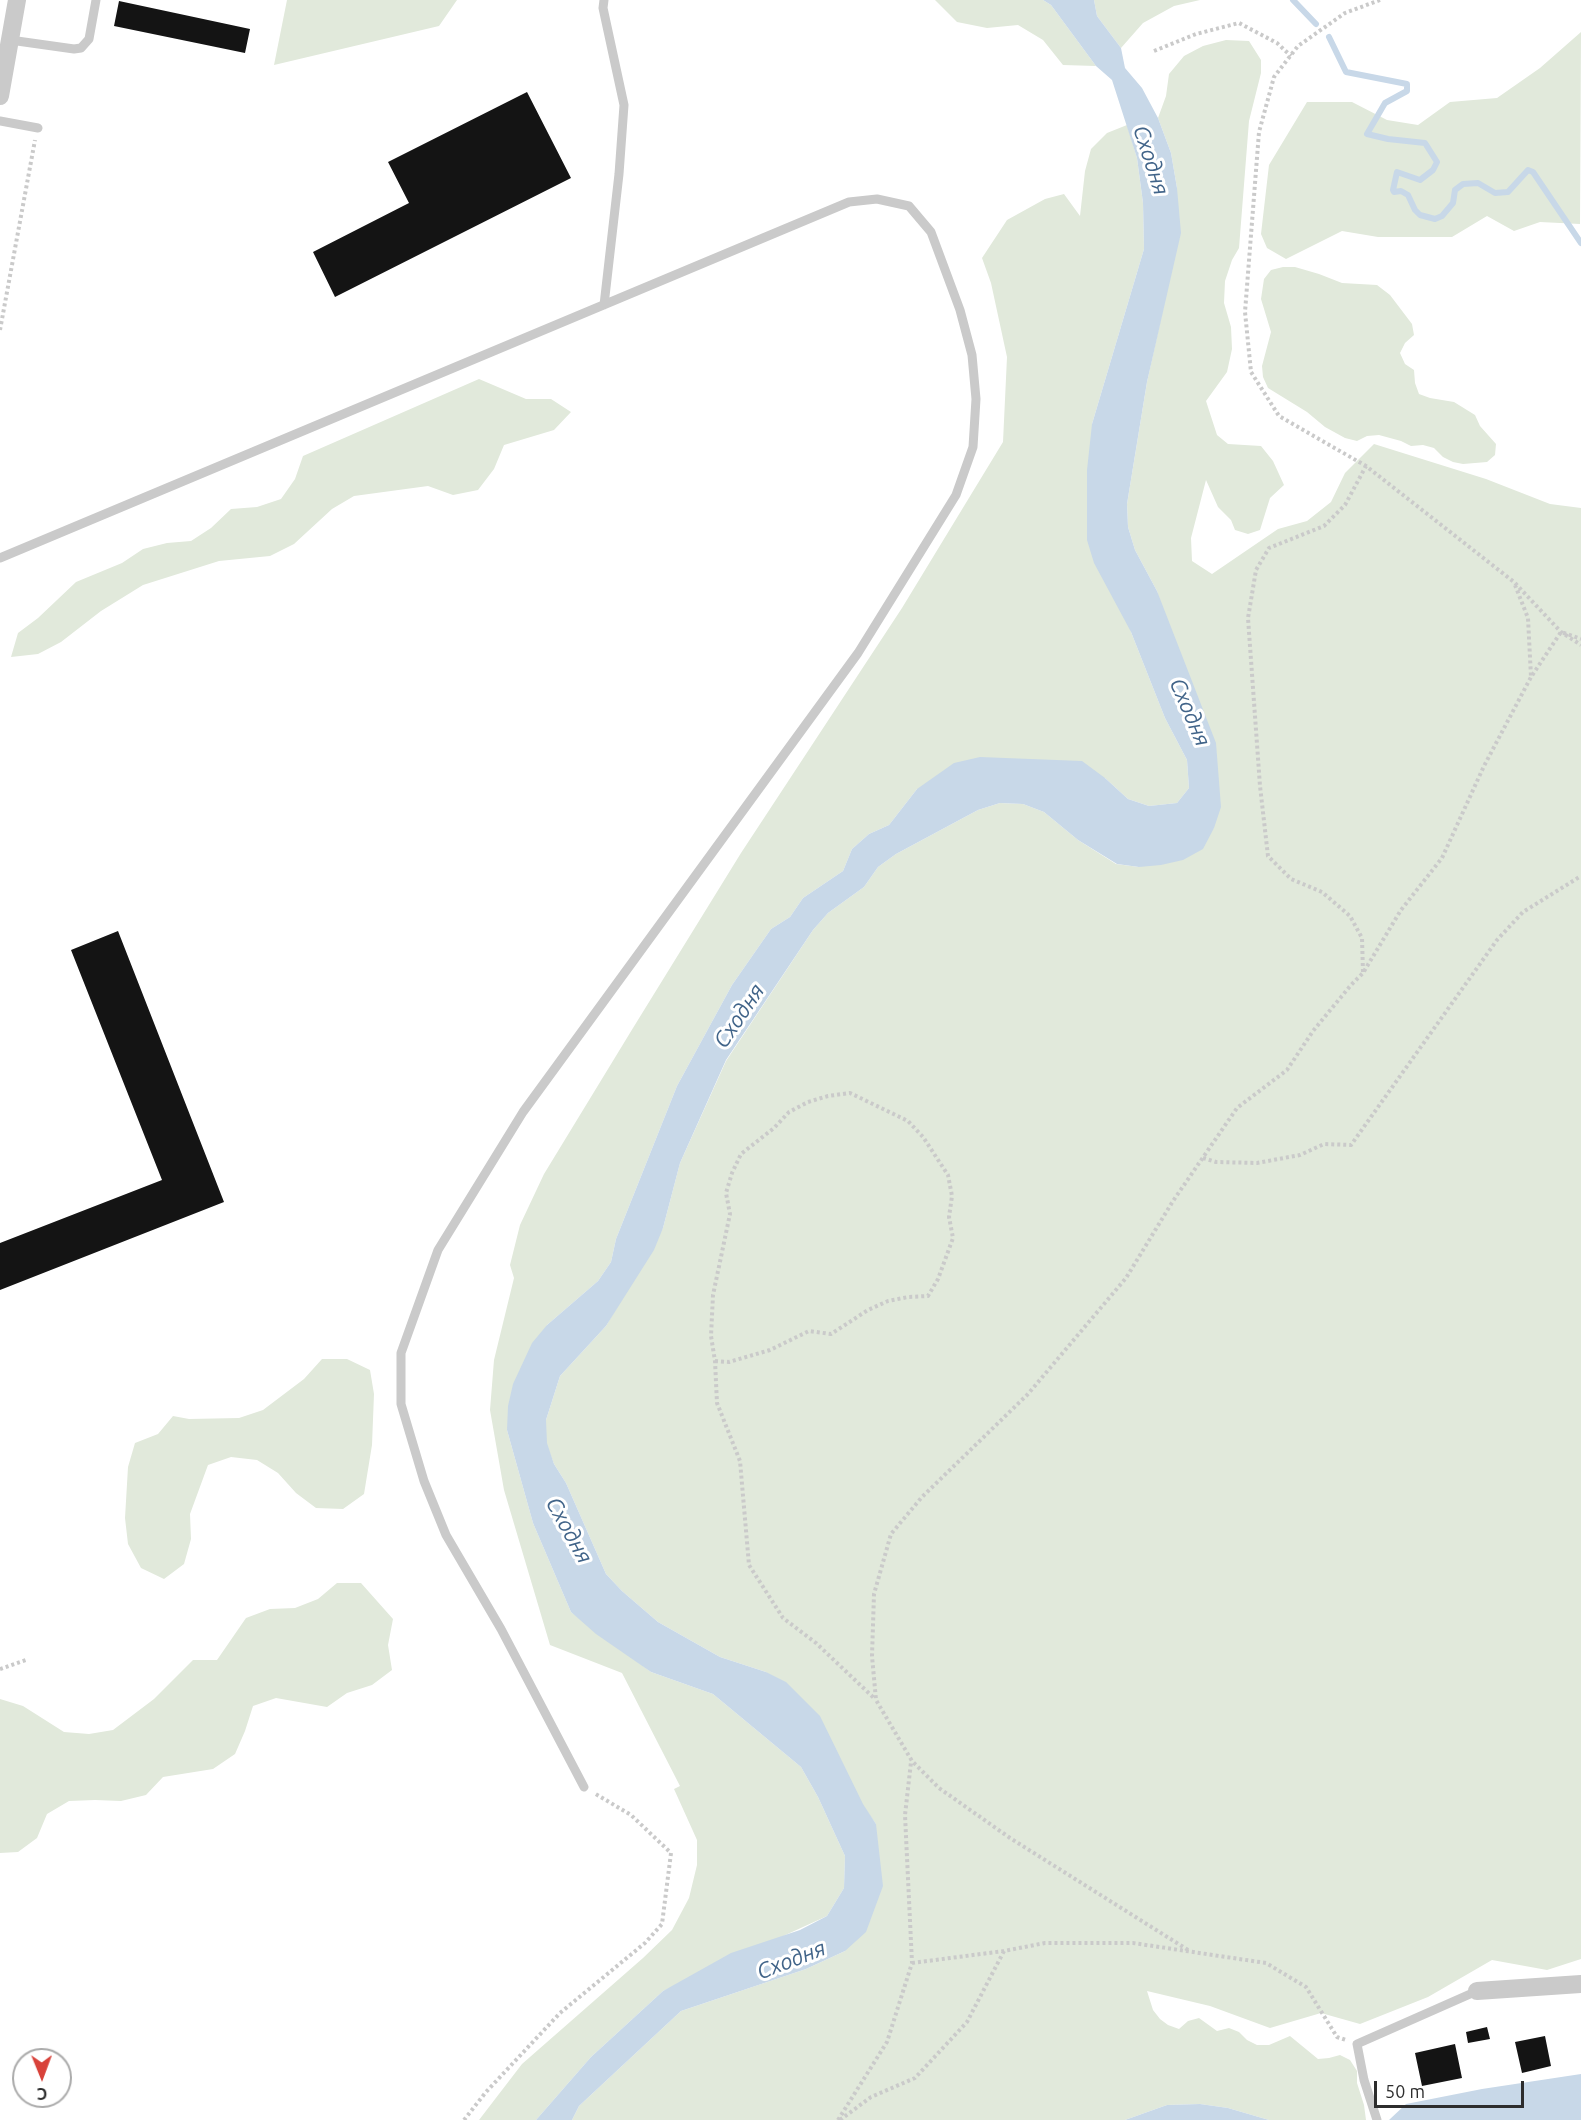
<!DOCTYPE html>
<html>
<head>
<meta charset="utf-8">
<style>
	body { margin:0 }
	#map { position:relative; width:1581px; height:2120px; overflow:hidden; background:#fff; font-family:Ubuntu,sans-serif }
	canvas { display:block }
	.north { position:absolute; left:12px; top:2048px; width:60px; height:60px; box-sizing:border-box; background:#fff; border:2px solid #ababab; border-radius:50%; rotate:179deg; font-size:16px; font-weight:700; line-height:24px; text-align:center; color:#2d2d2d }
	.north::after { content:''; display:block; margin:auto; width:21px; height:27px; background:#d8423a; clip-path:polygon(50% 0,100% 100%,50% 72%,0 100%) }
	.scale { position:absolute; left:1374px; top:2081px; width:150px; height:27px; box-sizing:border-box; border:3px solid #2d2d2d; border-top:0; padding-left:8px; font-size:18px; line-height:21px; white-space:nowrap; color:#2d2d2d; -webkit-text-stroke:4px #fff; paint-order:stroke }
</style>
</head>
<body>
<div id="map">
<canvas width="1581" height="2120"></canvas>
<div class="north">С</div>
<div class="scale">50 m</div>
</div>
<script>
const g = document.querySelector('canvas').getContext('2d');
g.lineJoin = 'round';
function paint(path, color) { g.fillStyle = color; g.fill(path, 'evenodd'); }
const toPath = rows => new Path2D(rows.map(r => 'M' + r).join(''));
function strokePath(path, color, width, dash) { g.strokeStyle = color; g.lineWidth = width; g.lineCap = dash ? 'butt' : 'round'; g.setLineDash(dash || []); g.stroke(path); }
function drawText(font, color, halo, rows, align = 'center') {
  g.font = font + ' Ubuntu,sans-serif'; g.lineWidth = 6; g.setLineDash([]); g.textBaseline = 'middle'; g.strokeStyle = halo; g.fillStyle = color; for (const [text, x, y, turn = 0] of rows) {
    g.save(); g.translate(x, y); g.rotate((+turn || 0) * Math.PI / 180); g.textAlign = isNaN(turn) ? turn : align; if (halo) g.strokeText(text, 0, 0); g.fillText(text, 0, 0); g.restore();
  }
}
paint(toPath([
	[287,0,457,0,439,26,274,65],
	[935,0,1043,0,1051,5,1096,66,1063,65,1043,40,1018,25,987,28,957,22],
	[1094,0,1200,0,1174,6,1143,23,1121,48,1097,16],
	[1581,32,1580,224,1540,222,1514,231,1487,216,1452,237,1378,237,1342,231,1286,259,1267,248,1261,234,1269,165,1307,102,1352,102,1387,120,1418,125,1450,102,1497,98,1540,68],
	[1226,40,1249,41,1261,60,1261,73,1249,121,1239,248,1232,260,1225,281,1224,303,1231,327,1232,349,1227,372,1206,401,1217,435,1228,444,1261,446,1273,461,1284,485,1270,498,1260,530,1248,534,1235,530,1231,520,1218,507,1206,480,1191,538,1192,561,1212,574,1278,529,1307,521,1331,502,1345,473,1374,444,1486,479,1550,504,1581,508,1581,1959,1547,1970,1492,1960,1428,1997,1360,2024,1321,2013,1270,2028,1210,2006,1147,1991,1153,2010,1160,2019,1168,2025,1179,2029,1188,2021,1199,2018,1217,2031,1229,2028,1239,2032,1247,2040,1257,2045,1269,2045,1290,2036,1318,2059,1329,2058,1340,2055,1350,2060,1357,2071,1357,2083,1364,2105,1366,2120,1269,2120,1228,2108,1200,2104,1167,2105,1125,2120,572,2120,579,2106,681,2011,806,1969,845,1951,876,1824,766,1672,720,1657,658,1622,622,1591,606,1574,566,1483,554,1464,546,1443,546,1420,560,1376,606,1326,663,1228,680,1163,726,1061,813,930,828,913,864,887,878,867,896,854,978,810,1000,803,1023,804,1044,812,1078,840,1116,864,1139,867,1214,828,1157,591,1135,550,1128,527,1127,504,1147,382,1169,282,1177,188,1171,153,1158,118,1166,96,1169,74,1184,56,1203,46],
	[1127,125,1137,158,1143,203,1144,249,1092,424,1131,632,1165,718,1187,760,1189,788,1177,803,1149,806,1128,799,1105,778,917,789,889,825,869,834,852,849,843,871,803,898,790,917,771,929,732,985,677,1086,616,1239,611,1262,598,1281,547,1325,507,1430,533,1523,571,1612,651,1672,713,1694,801,1767,818,1797,845,1856,844,1888,827,1916,663,1991,591,2057,536,2120,479,2120,522,2064,643,1958,672,1930,689,1898,697,1865,697,1840,674,1789,680,1786,622,1673,550,1645,504,1490,490,1410,494,1360,514,1278,510,1265,520,1225,544,1174,633,1028,741,853,902,608,1003,442,1007,357,991,283,982,258,1007,220,1045,199,1064,194,1080,216,1085,171,1091,149,1107,133],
	[1283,267,1295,267,1319,274,1342,283,1377,285,1390,295,1412,324,1414,335,1405,343,1400,353,1405,364,1414,370,1415,383,1419,394,1430,398,1454,402,1475,415,1480,426,1496,444,1495,455,1487,462,1463,464,1453,462,1443,457,1434,448,1423,445,1411,446,1401,441,1379,435,1367,436,1357,441,1345,438,1325,427,1307,412,1268,388,1263,377,1262,366,1271,332,1261,299,1264,279,1271,270],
	[479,379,526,399,551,399,571,412,554,430,504,445,494,469,478,490,453,495,428,486,354,496,332,509,294,544,270,556,219,561,143,585,101,611,61,642,38,654,11,657,18,633,38,618,76,582,122,563,143,549,167,543,191,541,211,528,231,509,257,507,281,499,295,479,303,456],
	[322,1359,347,1359,370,1370,374,1394,372,1445,364,1494,343,1509,316,1508,296,1493,278,1473,257,1460,231,1457,208,1465,190,1514,191,1539,184,1564,164,1579,141,1568,128,1544,125,1518,128,1467,135,1443,158,1434,173,1416,189,1419,239,1418,263,1410,304,1379],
	[337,1583,361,1583,393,1619,388,1645,392,1670,372,1685,347,1693,327,1707,276,1698,253,1706,245,1731,235,1754,213,1769,163,1777,146,1795,121,1801,95,1800,69,1801,47,1814,37,1838,18,1852,0,1853,0,1699,23,1706,64,1732,89,1734,113,1730,154,1699,193,1660,217,1660,246,1618,270,1609,295,1608,318,1599]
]), '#e1e9db');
paint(toPath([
	[1043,0,1094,0,1097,16,1121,48,1125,68,1142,88,1158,118,1171,153,1177,188,1181,233,1147,382,1127,504,1128,527,1135,550,1157,591,1216,743,1221,807,1214,828,1203,849,1183,860,1161,865,1139,867,1117,864,1078,840,1044,812,1023,804,1000,803,978,810,896,854,878,867,864,887,828,913,813,930,726,1060,680,1163,663,1228,654,1250,606,1326,560,1376,546,1420,547,1443,554,1464,566,1483,606,1574,622,1591,658,1622,720,1657,766,1672,786,1682,820,1716,863,1804,876,1824,883,1886,866,1932,845,1951,806,1969,681,2011,579,2106,572,2120,536,2120,591,2057,663,1991,731,1953,800,1930,827,1916,844,1888,845,1856,818,1797,801,1767,713,1694,651,1672,596,1634,571,1612,533,1523,507,1430,508,1406,513,1384,532,1343,547,1325,598,1281,611,1262,616,1239,677,1086,732,985,771,929,790,917,803,898,843,871,852,849,869,834,889,825,917,789,954,763,980,757,1082,761,1105,778,1128,799,1149,806,1177,803,1189,788,1187,760,1165,718,1131,632,1094,563,1087,540,1087,470,1092,424,1144,249,1143,203,1137,158,1112,80,1096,66,1051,5],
	[1581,2074,1581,2120,1389,2120,1406,2104,1482,2089],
	[1200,2104,1228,2108,1269,2120,1125,2120,1167,2105]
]), '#c8d8e8');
strokePath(toPath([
	[1293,0,1316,24],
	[1329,37,1346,72,1407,84,1407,91,1385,103,1367,134,1388,139,1425,143,1437,162,1433,170,1420,180,1397,172,1393,190,1394,192,1401,191,1408,195,1415,210,1420,215,1435,219,1442,216,1453,203,1455,190,1463,184,1478,183,1495,193,1508,192,1528,170,1533,172,1581,243]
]), '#c8d8e8', 6);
paint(toPath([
	[119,1,250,29,245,53,114,26],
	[527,92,571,178,335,297,313,252,409,203,388,162],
	[118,931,224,1202,0,1290,0,1243,162,1180,71,950],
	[1487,2027,1490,2039,1468,2043,1466,2032],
	[1545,2036,1551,2066,1522,2073,1515,2042],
	[1455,2044,1462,2078,1422,2086,1415,2053]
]), '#141414');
strokePath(toPath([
	[1380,0,1345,13,1298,46,1274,77,1259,132,1245,312,1251,372,1279,416,1366,466,1514,582,1561,632,1581,645],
	[1154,51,1196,34,1239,23,1277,43,1291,56],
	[0,330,35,140],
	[1515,585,1528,618,1531,677],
	[1363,972,1362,938,1350,916,1322,892,1291,879,1268,856,1260,786,1248,618,1256,570,1269,548,1324,526,1345,505,1366,466],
	[1203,1158,1216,1162,1257,1163,1300,1155,1324,1144,1351,1145,1497,940,1523,912,1581,876],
	[715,1361,729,1362,770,1350,809,1331,831,1334,868,1310,888,1301,908,1297,928,1296,938,1279,953,1238,949,1217,952,1196,948,1175,923,1137,908,1121,850,1093,828,1096,808,1102,789,1112,774,1128,741,1154,732,1173,726,1193,730,1214,713,1295,711,1336,715,1361,717,1403,740,1461,749,1565,783,1618,816,1643,875,1699],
	[0,1669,26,1660],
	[1188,1950,1010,1838,939,1788,912,1761,876,1700,872,1656,874,1594,891,1534,922,1497,1028,1394,1126,1278,1173,1201,1237,1108,1287,1070,1313,1031,1351,985,1363,973,1401,910,1442,858,1484,766,1531,677,1561,632,1581,639],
	[912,1963,1004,1951,1045,1943,1133,1943,1266,1963,1306,1987,1337,2037,1346,2040],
	[464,2120,486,2092,560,2013,645,1943,662,1924,671,1853,631,1815,594,1793],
	[838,2120,887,2042,912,1963,905,1815,911,1762],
	[840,2120,871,2097,915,2078,967,2022,1004,1951]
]), '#cacaca', 4, [3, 3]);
strokePath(toPath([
	[10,40,74,49,81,48,89,39,96,0],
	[0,121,38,128],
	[604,305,619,174,624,105,603,8,604,0],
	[0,558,849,202,877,199,909,206,931,232,960,310,972,355,976,399,973,447,956,495,858,653,523,1112,438,1250,401,1353,401,1404,424,1481,446,1535,501,1629,584,1787],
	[1377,2120,1364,2080,1357,2044,1477,1991]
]), '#cacaca', 9);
strokePath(toPath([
	[0,96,17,0],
	[1477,1991,1581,1984]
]), '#cacaca', 18);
drawText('italic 22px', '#416489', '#fff', [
	["Сходня",1151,160,72],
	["Сходня",1190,712,67],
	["Сходня",739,1016,-56],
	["Сходня",569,1530,61],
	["Сходня",791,1960,-21]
]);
</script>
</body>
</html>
